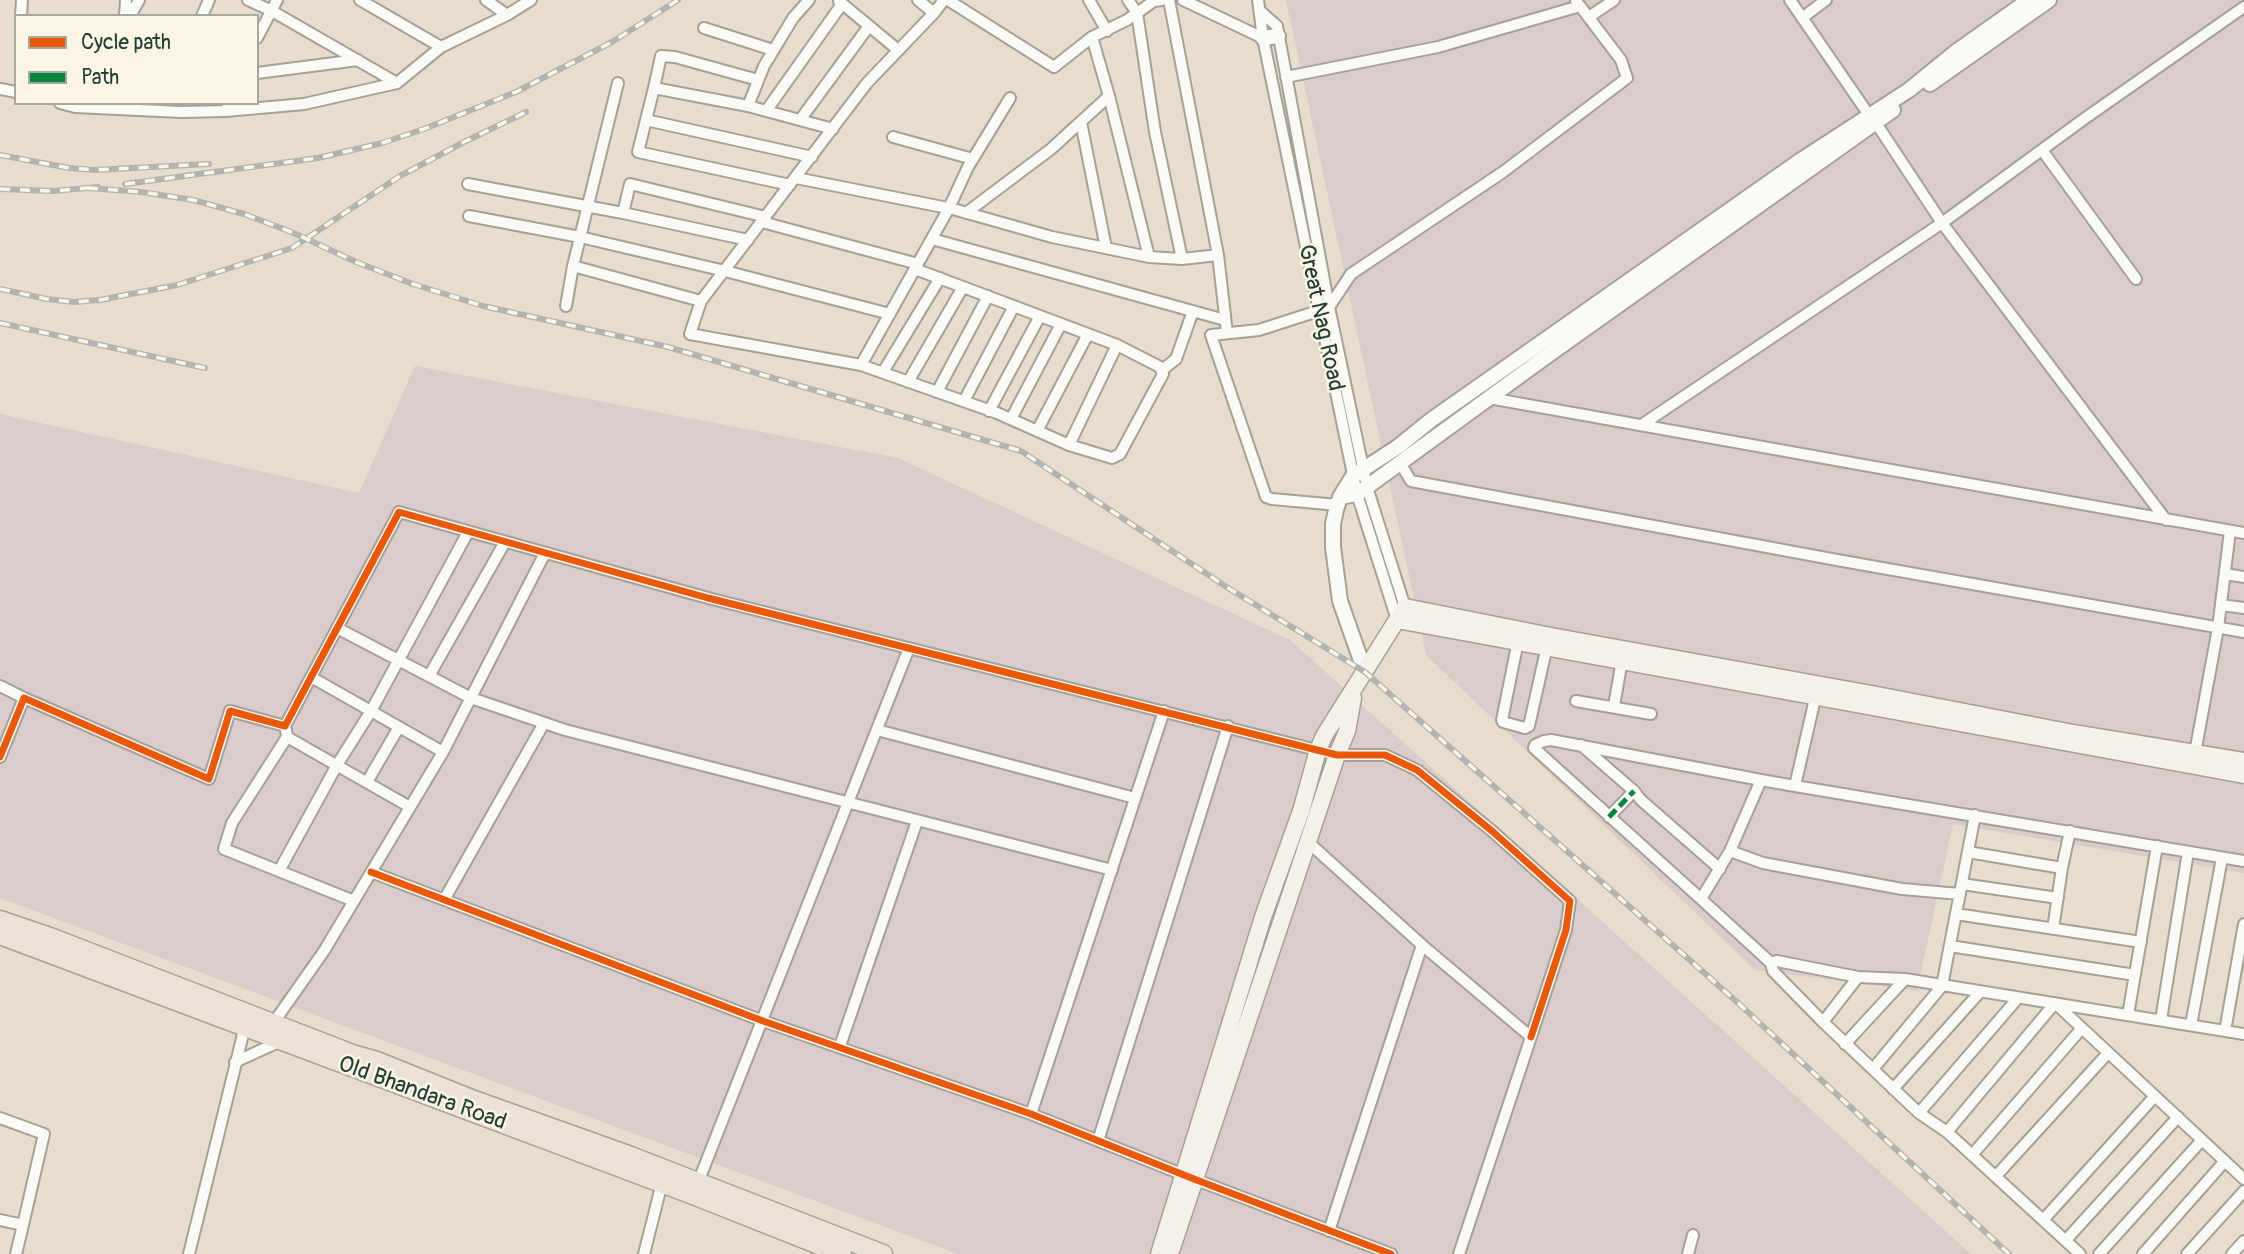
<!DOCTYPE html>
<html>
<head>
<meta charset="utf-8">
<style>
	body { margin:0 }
	#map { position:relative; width:2244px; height:1254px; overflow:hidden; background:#e8ddcc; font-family:Pangolin,sans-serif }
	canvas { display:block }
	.legend { position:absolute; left:14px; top:14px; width:245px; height:91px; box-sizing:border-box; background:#fcf5e5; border:2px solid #a4ab9e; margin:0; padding:9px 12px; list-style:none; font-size:21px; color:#1f3d34 }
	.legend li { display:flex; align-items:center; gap:14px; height:35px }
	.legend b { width:35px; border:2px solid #a4ab9e }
</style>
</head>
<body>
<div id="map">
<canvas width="2244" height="1254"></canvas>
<ul class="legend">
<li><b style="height:9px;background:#e8590c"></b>Cycle path</li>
<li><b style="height:9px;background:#00873e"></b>Path</li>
</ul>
</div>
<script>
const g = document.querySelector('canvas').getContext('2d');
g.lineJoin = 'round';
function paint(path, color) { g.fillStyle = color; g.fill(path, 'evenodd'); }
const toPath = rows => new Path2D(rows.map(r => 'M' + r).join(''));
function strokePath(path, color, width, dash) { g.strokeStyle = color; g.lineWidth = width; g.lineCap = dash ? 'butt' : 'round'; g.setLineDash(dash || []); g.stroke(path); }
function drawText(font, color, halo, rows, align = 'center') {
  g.font = font + ' Pangolin,sans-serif'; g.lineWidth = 5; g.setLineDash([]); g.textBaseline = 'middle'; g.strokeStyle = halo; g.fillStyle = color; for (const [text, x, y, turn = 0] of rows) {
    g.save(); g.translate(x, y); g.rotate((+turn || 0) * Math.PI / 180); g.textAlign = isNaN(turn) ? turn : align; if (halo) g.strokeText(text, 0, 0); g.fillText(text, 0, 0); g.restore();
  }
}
paint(toPath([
	[1286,0,2244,0,2244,873,1953,824,1917,991,1755,970,1426,655],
	[415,366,898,458,1290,640,1971,1254,958,1254,0,898,0,414,359,493]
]), '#dbcbca');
const minor = toPath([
	[248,0,272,11,397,83],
	[360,0,441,47,507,15,531,0],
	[486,0,507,15],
	[809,0,793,18,764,66,748,106,833,129],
	[918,0,934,13],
	[948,0,1054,67,1092,37,1127,20,1154,1,1162,0],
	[1089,0,1107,31],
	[1128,0,1137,13,1155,132,1182,259],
	[1169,0,1218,255,1227,333],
	[1183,0,1263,38],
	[1258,0,1263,38,1357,494,1397,620],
	[1790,0,1869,115],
	[839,1,898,50],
	[1260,11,1277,26,1329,307,1367,487,1405,607],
	[21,16,22,0],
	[125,16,126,0],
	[130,16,139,0],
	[202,16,209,0],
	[1589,17,1614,0],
	[1802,18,1826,0],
	[704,28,773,50],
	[1092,37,1109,96,1149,257],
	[257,38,277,0],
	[257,73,358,60],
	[1286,77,1438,47,1580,6,1576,1],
	[618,83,573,266,701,301,867,83,934,13,944,0],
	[654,88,638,152,790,185],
	[0,89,16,92],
	[60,103,75,107,78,103],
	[229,103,226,111,304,104,397,83,441,47],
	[748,106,654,88,661,56,675,57,758,80],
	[75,107,181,112,226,111],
	[766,111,842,4],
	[646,120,812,157],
	[800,120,869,26],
	[1081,122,1106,248],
	[1876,123,1942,223,2084,119,2244,7],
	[893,137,973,159],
	[2042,150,2136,279],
	[796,178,953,209,1052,237,1149,257,1182,259,1218,255],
	[468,184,623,213,748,240],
	[623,213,630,184,766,217],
	[966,213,1051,149,1109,96],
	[469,216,580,237,725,271,890,314],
	[762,222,918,264],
	[932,239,1225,320],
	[701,301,690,334,861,365,949,208,968,167,1010,98],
	[566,306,573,266],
	[1329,307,1351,274,1503,172,1627,78,1621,60,1580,6],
	[1318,311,1259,330,1211,335,1266,497,1272,499,1338,505],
	[861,365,997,413,1069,445,1112,458,1120,454,1163,374,1160,367,1117,345,915,269],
	[1162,370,1176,359,1193,311],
	[883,372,940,278],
	[908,382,963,287],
	[937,392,988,296],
	[1489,398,2244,533],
	[964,401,1014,306],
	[989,411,1040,316],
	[1011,419,1061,324],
	[1643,424,1942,223,2166,520],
	[1037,431,1088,334],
	[1069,445,1117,345],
	[1400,463,1411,481,1837,560,2244,632],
	[2225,574,2244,577],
	[2221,605,2244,608],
	[337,628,471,698,565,730,1112,870],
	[1518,641,1502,720,1503,722,1525,728,1529,726,1547,646],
	[429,676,505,542],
	[311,677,443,752],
	[0,686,24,698],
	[1576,701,1651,714],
	[1614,706,1622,660],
	[286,730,287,737,410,807],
	[877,730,1135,798],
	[287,737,232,823,224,849,354,901],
	[1581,745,1634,791,1641,800,1720,869],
	[2195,753,2218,628,2230,531],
	[0,757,24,698,209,779,230,711,285,726,399,512,708,598,1337,755,1385,755,1417,770,1492,831,1570,901,1566,930,1531,1037],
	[367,782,399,727],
	[1795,786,2244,861],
	[1609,817,1634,791],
	[1308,842,1422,945,1531,1037,1459,1254],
	[1730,851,1763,863,1902,889,1960,894],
	[1968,852,2062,868],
	[279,871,337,765,371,711,468,532],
	[371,872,763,1021,1031,1114,1194,1179,1391,1254],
	[1962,884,2058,898],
	[1701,899,1534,748,1535,745,1544,741,1551,740,1761,780],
	[444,900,544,723],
	[1956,914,2141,942],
	[2053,929,2062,868,2070,831],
	[1950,946,2135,975],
	[1771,963,1701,899,1730,851,1761,780,1795,786,1817,690],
	[1858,977,1823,1022,1919,1113,1947,1132,2080,1254],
	[2128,1015,2157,846],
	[2161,1020,2188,852],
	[1823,1022,1773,971,1771,963,1777,961,1858,977,1905,979,2244,1034],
	[272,1025,324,951,443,752,545,553],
	[2191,1025,2222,858],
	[2225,1031,2244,924],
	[1845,1044,1905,979],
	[840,1046,917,821],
	[235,1062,281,1041],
	[1873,1069,1942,986,1975,815],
	[1893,1089,1980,992],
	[1919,1113,2018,998],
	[1031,1114,1164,711],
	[0,1118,44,1134,23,1225],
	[1947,1132,2055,1003,2244,1179],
	[1098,1141,1228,726],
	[1972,1155,2082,1028],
	[1996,1176,2108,1053],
	[697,1185,909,648],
	[2044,1219,2155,1096],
	[0,1220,23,1225,16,1254],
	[1329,1231,1422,945],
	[2066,1240,2178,1117],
	[189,1254,246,1022],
	[644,1254,663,1179],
	[1688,1254,1693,1235],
	[2099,1254,2202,1140],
	[2143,1254,2225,1161],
	[2187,1254,2244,1191],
	[2232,1254,2244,1241]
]);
const tertiary = toPath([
	[1263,38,1278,36],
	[1930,84,2049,0],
	[1340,497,1357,494,1367,487,1544,358,1893,110],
	[1365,672,1340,601,1333,547,1333,524,1336,510,1340,497,1353,476,1399,446,1431,420,1801,160,1909,90,1957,51,2029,0]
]);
const secondary = toPath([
	[1397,620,2244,775],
	[1172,1248,1337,755,1347,731,1353,698],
	[1159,1254,1263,917,1301,811,1318,750,1324,736,1405,607,1556,637,1877,695,2073,733,2244,761]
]);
const trunk = toPath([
	[0,920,50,937,355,1055,377,1061,474,1100,628,1155,883,1254],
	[0,935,693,1195,842,1254]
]);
strokePath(minor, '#a4a197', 14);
strokePath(tertiary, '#a4a197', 18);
strokePath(secondary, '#a4a197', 19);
strokePath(trunk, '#a4a197', 21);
strokePath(minor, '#fcfaf7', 10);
strokePath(tertiary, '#fcfaf7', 14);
strokePath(secondary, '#f5f1ea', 16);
strokePath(trunk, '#ebe1d5', 18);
const rail = toPath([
	[0,155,69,168,94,170,209,164],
	[125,184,318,158,382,143,424,129,516,92,612,42,678,0],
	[88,188,141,192,193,200,244,214,294,233,356,262,413,284,483,306,668,347,1021,451,1225,586,1365,672,1737,1002,2009,1254],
	[0,189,53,191,98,187],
	[0,289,47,299,74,302,100,300,177,285,292,248,400,176,464,142,526,112],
	[0,323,205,368]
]);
strokePath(rail, '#b2b4b1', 6);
strokePath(rail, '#fcf5e5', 3.5, [10]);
strokePath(toPath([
	[1609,817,1634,791]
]), '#00873e', 5, [10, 5]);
strokePath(toPath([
	[0,757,24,698,209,779,230,711,285,726,399,512,708,598,1337,755,1385,755,1417,770,1492,831,1570,901,1566,930,1531,1037],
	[371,872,763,1021,1031,1114,1194,1179,1391,1254]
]), '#e8590c', 7);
drawText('23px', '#1f3d34', '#fcf5e5', [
	["Great Nag Road",1320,318,78],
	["Old Bhandara Road",422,1094,20]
]);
</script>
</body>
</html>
